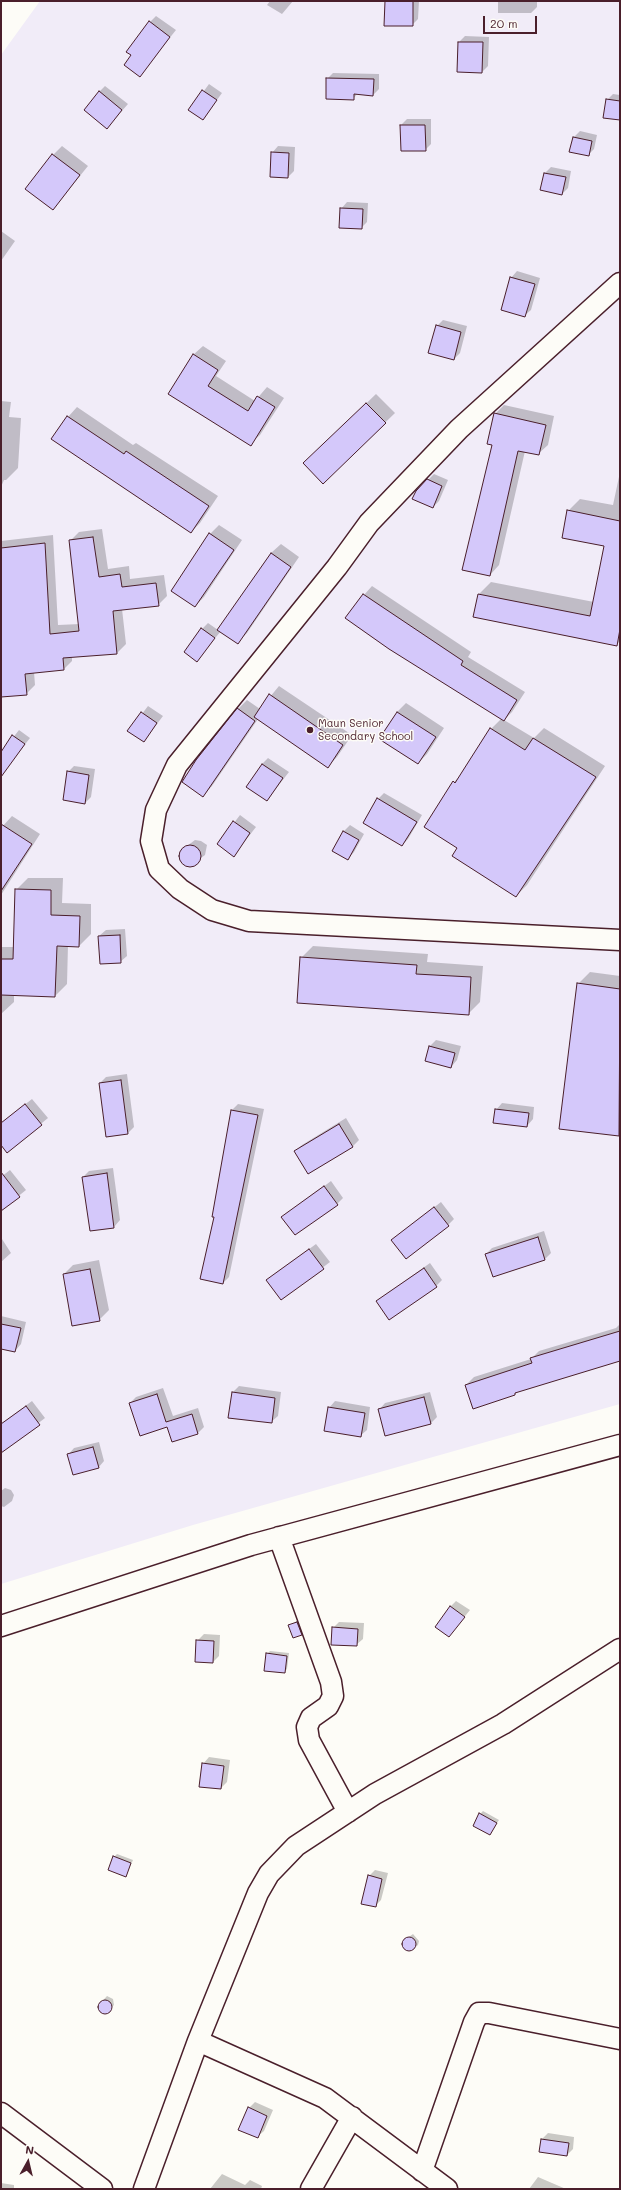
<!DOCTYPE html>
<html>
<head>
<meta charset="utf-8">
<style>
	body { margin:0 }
	#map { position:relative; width:621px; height:2190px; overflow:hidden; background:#fdfcf7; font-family:Mali,sans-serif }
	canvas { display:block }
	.frame { position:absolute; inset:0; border:2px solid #4a1f2b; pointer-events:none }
	.north { position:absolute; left:8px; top:2142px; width:40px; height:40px; -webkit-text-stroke:3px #fdfcf7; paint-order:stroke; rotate:8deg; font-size:11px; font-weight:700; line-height:16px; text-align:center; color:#4a1f2b }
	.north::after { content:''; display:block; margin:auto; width:14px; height:18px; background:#4a1f2b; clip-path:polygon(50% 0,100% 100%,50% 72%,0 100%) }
	.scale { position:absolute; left:483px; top:16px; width:54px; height:18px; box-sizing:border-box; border:2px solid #4a1f2b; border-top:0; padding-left:5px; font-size:12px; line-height:14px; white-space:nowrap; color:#4a1f2b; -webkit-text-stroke:3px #fdfcf7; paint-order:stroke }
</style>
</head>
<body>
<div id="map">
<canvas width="621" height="2190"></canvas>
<div class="frame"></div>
<div class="north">N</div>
<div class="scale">20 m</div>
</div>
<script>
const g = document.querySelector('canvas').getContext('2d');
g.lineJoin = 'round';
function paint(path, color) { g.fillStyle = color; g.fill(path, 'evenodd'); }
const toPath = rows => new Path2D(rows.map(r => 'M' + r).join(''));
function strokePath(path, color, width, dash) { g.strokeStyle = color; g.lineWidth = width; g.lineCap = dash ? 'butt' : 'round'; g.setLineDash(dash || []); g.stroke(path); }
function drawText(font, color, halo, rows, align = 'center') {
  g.font = font + ' Mali,sans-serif'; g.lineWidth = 3; g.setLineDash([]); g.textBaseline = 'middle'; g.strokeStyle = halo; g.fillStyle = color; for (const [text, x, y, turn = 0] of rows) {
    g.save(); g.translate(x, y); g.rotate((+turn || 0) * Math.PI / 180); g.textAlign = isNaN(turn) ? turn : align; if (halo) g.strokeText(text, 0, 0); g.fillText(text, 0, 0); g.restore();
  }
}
paint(toPath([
	[40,1,620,1,620,1404,193,1525,1,1584,1,55]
]), '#f1ecf8');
paint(toPath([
	[270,1,293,1,282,14,267,5],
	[386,1,419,1,418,19,412,25],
	[498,1,537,1,537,7,531,13,498,13],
	[156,16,176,30,140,75,150,22],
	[465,36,489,37,488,66,482,72,459,42],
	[333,73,379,74,379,89,373,95,358,93,353,99,327,79],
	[209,84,222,93,203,119,190,110],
	[105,86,128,104,113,121,99,92],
	[613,94,620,95,620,119,607,100],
	[407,119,431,119,431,144,425,150,401,125],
	[580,131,597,135,594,149,588,155,574,137],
	[62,146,88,166,53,209,53,155],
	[278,146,295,147,294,171,288,177,272,153],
	[551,167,571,171,568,188,562,194,545,173],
	[347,202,368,203,367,222,361,228,341,209],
	[1,231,15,241,1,261],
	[517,271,540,278,531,310,524,316,511,278],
	[443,320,467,326,460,353,454,359,437,326],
	[203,346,226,361,216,376,255,401,267,387,284,398,260,435,250,444,169,393,193,355],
	[376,394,395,413,323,483,314,454],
	[1,401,11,402,9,417,21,418,18,468,6,480,4,480,1,487],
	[504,405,554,416,548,445,538,454,525,451,499,565,490,575,495,414],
	[77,407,133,445,136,443,218,496,200,523,191,532,109,478,110,477,68,417],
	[620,472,620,641,616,645,474,617,479,594,491,582,594,602,605,545,568,511,580,499,613,505],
	[434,474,448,480,439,501,433,507,417,491],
	[219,525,242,540,204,597,195,606,210,534],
	[102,529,108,569,129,566,130,579,164,575,167,596,158,605,122,609,126,644,117,653,72,657,72,661,64,669,34,672,35,685,26,694,1,681,1,541,53,535,58,625,80,624,70,541,79,532],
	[281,544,299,557,247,633,238,642,221,631,197,660,202,629,208,623,218,630,271,553],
	[372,586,471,652,468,657,525,692,512,712,504,720,534,738,544,728,605,766,527,885,516,896,459,848,454,782,463,773,491,729,501,719,364,595],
	[279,686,352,735,337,757,328,766,258,719,212,786,203,796,238,709,247,700,260,709],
	[406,703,444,728,427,754,418,763,397,712],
	[148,706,163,716,144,741,129,731],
	[19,730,30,738,8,766,1,761,1,753],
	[268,758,289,772,267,800,262,764],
	[74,766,95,769,91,797,85,803,68,772],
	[384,793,422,815,408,839,402,845,378,799],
	[240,815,256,827,234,855,218,844],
	[12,816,40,834,1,895,1,828],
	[350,825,364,834,354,852,348,859,333,851,344,831],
	[195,840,201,841,207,845,205,855,190,866,182,862,180,856,183,849],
	[28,878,63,878,62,903,91,904,91,934,79,946,68,945,67,984,55,996,14,994,14,1002,1,1014,1,947,14,947,16,890],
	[125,929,127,956,120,962,99,936,106,930],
	[313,946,428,954,427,962,483,966,480,1002,468,1014,301,958],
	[590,972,620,976,619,1135,578,984],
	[436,1040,461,1046,457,1060,451,1067,430,1046],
	[127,1074,134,1127,128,1133,100,1083,106,1077],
	[32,1099,48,1118,8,1151,1,1143,1,1123],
	[502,1103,534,1107,533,1119,527,1126,496,1110],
	[238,1104,264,1109,229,1277,223,1283,215,1216,213,1216,232,1110],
	[346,1118,359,1140,353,1146,308,1173,295,1151,302,1145],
	[113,1168,120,1220,114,1227,83,1177,89,1171],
	[10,1170,26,1190,1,1210,1,1177],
	[331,1181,343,1198,337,1204,283,1217],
	[441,1202,454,1219,448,1225,392,1240],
	[544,1231,551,1253,545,1259,486,1254,492,1248],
	[2,1239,11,1253,1,1262,1,1240],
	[316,1244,330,1262,281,1299,267,1280],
	[99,1260,109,1310,99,1320,64,1274,73,1265],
	[430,1263,442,1280,436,1286,377,1301],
	[1,1316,26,1322,21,1344,15,1351,1,1348],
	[620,1324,620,1360,518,1391,515,1394,466,1385,474,1377,531,1359,539,1351,616,1328],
	[239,1386,281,1392,278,1416,271,1422,233,1392],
	[163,1388,173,1416,198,1408,204,1427,198,1433,173,1441,168,1426,130,1403,136,1397],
	[430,1392,437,1417,431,1423,385,1435,379,1410,385,1403],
	[32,1401,45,1418,1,1452,1,1424],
	[335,1401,370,1407,367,1430,360,1436,329,1408],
	[99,1442,104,1461,98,1468,68,1455,74,1448],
	[5,1488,11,1490,14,1495,12,1501,4,1507,1,1506,1,1491],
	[456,1601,470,1610,449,1636,450,1607],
	[300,1619,304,1631,301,1634,290,1625],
	[339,1622,364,1623,363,1639,356,1645,333,1628],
	[204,1634,220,1635,219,1656,213,1662,197,1641],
	[270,1651,289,1653,287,1669,284,1672,267,1654],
	[209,1757,230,1760,227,1782,221,1788,203,1764],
	[483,1811,499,1820,490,1834,480,1814],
	[117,1854,133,1860,126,1876,114,1857],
	[375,1870,388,1873,381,1900,375,1906,369,1876],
	[413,1934,419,1941,418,1945,410,1951,406,1950,402,1942],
	[107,1996,113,1999,114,2005,108,2011,102,2013,98,2006],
	[255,2102,273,2110,264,2131,257,2137,249,2108],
	[548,2133,574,2137,573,2149,567,2155,542,2139],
	[222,2174,245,2185,250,2180,262,2186,261,2189,210,2189],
	[538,2177,566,2189,529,2189],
	[1,2183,14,2185,14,2189,1,2189]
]), '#0003');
const building = toPath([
	[385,1,413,1,413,26,384,26,385,1],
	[149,21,170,37,140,77,124,65,131,55,126,52,149,21],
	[458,42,483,42,482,73,457,72,458,42],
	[326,78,374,79,373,96,354,94,354,100,326,99,326,78],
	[202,90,217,100,203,120,188,110,202,90],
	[99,91,122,110,107,129,84,110,99,91],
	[606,99,620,101,620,120,603,118,606,99],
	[400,125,425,125,426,151,401,151,400,125],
	[573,137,592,141,589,156,569,152,573,137],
	[271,152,289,153,288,178,270,177,271,152],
	[52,154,80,175,53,210,25,189,52,154],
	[544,173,566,177,562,195,540,190,544,173],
	[340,208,363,209,362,229,339,228,340,208],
	[510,277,535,284,525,317,501,310,510,277],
	[436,325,461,332,454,360,428,353,436,325],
	[193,354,218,370,208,386,248,411,257,396,275,407,251,446,168,394,193,354],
	[366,403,386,423,323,484,303,463,366,403],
	[494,413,546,425,539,455,518,451,490,576,462,570,492,445,487,444,494,413],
	[67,416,124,454,126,451,209,506,191,533,51,439,67,416],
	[427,479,442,486,433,508,412,499,416,491,427,479],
	[567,510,620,521,620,629,617,646,473,617,478,594,590,616,604,546,562,538,567,510],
	[209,533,234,550,195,607,171,591,209,533],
	[93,537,99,577,120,574,122,587,156,583,159,606,113,611,117,654,63,658,64,670,25,674,27,695,1,697,1,548,45,543,50,634,79,631,69,540,93,537],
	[271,553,291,567,238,644,217,630,271,553],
	[363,594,463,661,461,665,517,700,504,721,389,649,345,618,363,594],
	[201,628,215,638,197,662,184,652,201,628],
	[269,694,343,745,328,768,254,717,269,694],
	[237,708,255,721,203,797,182,782,196,760,237,708],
	[141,712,157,723,144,742,127,731,141,712],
	[397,712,436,737,418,764,379,739,397,712],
	[490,728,525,750,533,738,596,777,516,897,452,856,457,848,424,827,453,781,455,783,490,728],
	[12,735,25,744,1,777,1,752,12,735],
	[262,764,283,778,267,801,246,787,262,764],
	[67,771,89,775,85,804,63,800,67,771],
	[377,798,417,822,402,846,363,823,377,798],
	[233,821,250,833,234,857,217,844,233,821],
	[1,824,32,844,1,891,1,824],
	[343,831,359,840,348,860,332,851,343,831],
	'179 856a11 11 0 1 1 22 0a11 11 0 1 1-22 0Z',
	[15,889,51,890,51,915,80,916,79,947,57,946,55,997,1,995,1,959,13,959,15,889],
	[120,935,121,963,100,964,98,936,120,935],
	[300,957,417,965,416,974,471,977,469,1015,297,1003,300,957],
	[577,983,620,989,619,1136,559,1129,577,983],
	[429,1046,455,1053,451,1068,425,1061,429,1046],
	[121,1080,128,1134,106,1137,99,1083,121,1080],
	[25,1104,42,1125,7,1153,1,1145,1,1123,25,1104],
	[495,1109,529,1113,527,1127,493,1123,495,1109],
	[231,1110,258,1115,223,1284,200,1279,214,1217,212,1217,231,1110],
	[339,1124,353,1147,308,1174,294,1151,339,1124],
	[1,1172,20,1197,1,1211,1,1172],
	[107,1173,114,1228,90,1231,82,1177,107,1173],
	[324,1186,338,1205,295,1235,281,1217,324,1186],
	[434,1207,449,1226,406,1259,391,1240,434,1207],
	[538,1237,545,1260,493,1277,485,1254,538,1237],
	[309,1249,324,1269,281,1300,266,1280,309,1249],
	[424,1268,437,1287,389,1320,376,1301,424,1268],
	[90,1269,100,1321,72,1326,63,1274,90,1269],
	[1,1324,21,1328,15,1352,1,1349,1,1324],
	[620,1331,620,1361,515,1393,515,1395,473,1409,465,1385,532,1363,530,1358,620,1331],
	[232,1392,275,1398,272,1423,228,1418,232,1392],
	[157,1394,166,1422,192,1414,198,1434,172,1442,167,1427,140,1436,129,1403,157,1394],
	[424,1397,431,1424,385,1436,378,1409,424,1397],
	[26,1406,40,1425,1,1453,1,1424,26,1406],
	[328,1407,365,1413,361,1437,324,1431,328,1407],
	[93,1447,99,1468,73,1475,67,1454,93,1447],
	[450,1606,465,1617,449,1637,435,1627,450,1606],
	[297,1622,302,1635,293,1638,288,1625,297,1622],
	[332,1627,358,1629,357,1646,331,1645,332,1627],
	[196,1640,214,1641,213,1663,195,1662,196,1640],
	[266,1653,287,1656,285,1673,264,1671,266,1653],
	[202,1763,224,1766,221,1789,199,1787,202,1763],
	[479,1813,497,1823,490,1835,473,1826,479,1813],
	[113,1856,131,1863,126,1877,108,1870,113,1856],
	[368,1875,382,1879,376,1907,361,1904,368,1875],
	'402 1944a7 7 0 1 1 14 0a7 7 0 1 1-14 0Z',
	'98 2007a7 7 0 1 1 14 0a7 7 0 1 1-14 0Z',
	[248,2107,267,2116,258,2138,238,2130,248,2107],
	[541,2139,569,2143,567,2156,539,2152,541,2139]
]);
paint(building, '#d4c8fa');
strokePath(building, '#4a1f2b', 1);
const minor = toPath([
	[620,283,459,429,369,523,337,567,177,765,156,810,151,841,159,869,180,889,212,910,249,921,620,940],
	[279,1537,331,1682,333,1696,328,1706,311,1718,307,1727,309,1740,348,1812],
	[1,1626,251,1545,620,1445],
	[198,2041,325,2098,447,2189],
	[1,2113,102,2189],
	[422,2171,474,2022,479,2013,489,2013,620,2039],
	[144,2189,198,2041,258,1893,269,1874,296,1846,375,1794,503,1724,620,1649],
	[311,2189,352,2117]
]);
strokePath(minor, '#4a1f2b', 23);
strokePath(minor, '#fdfcf7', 20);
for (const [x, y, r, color] of [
	[310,730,4,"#4a1f2b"]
]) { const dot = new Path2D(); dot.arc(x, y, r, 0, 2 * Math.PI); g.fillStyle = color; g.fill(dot); strokePath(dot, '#fdfcf7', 1.5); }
drawText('11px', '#4a1f2b', '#fdfcf7', [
	["Maun Senior",318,724],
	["Secondary School",318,737]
], 'left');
</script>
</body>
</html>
